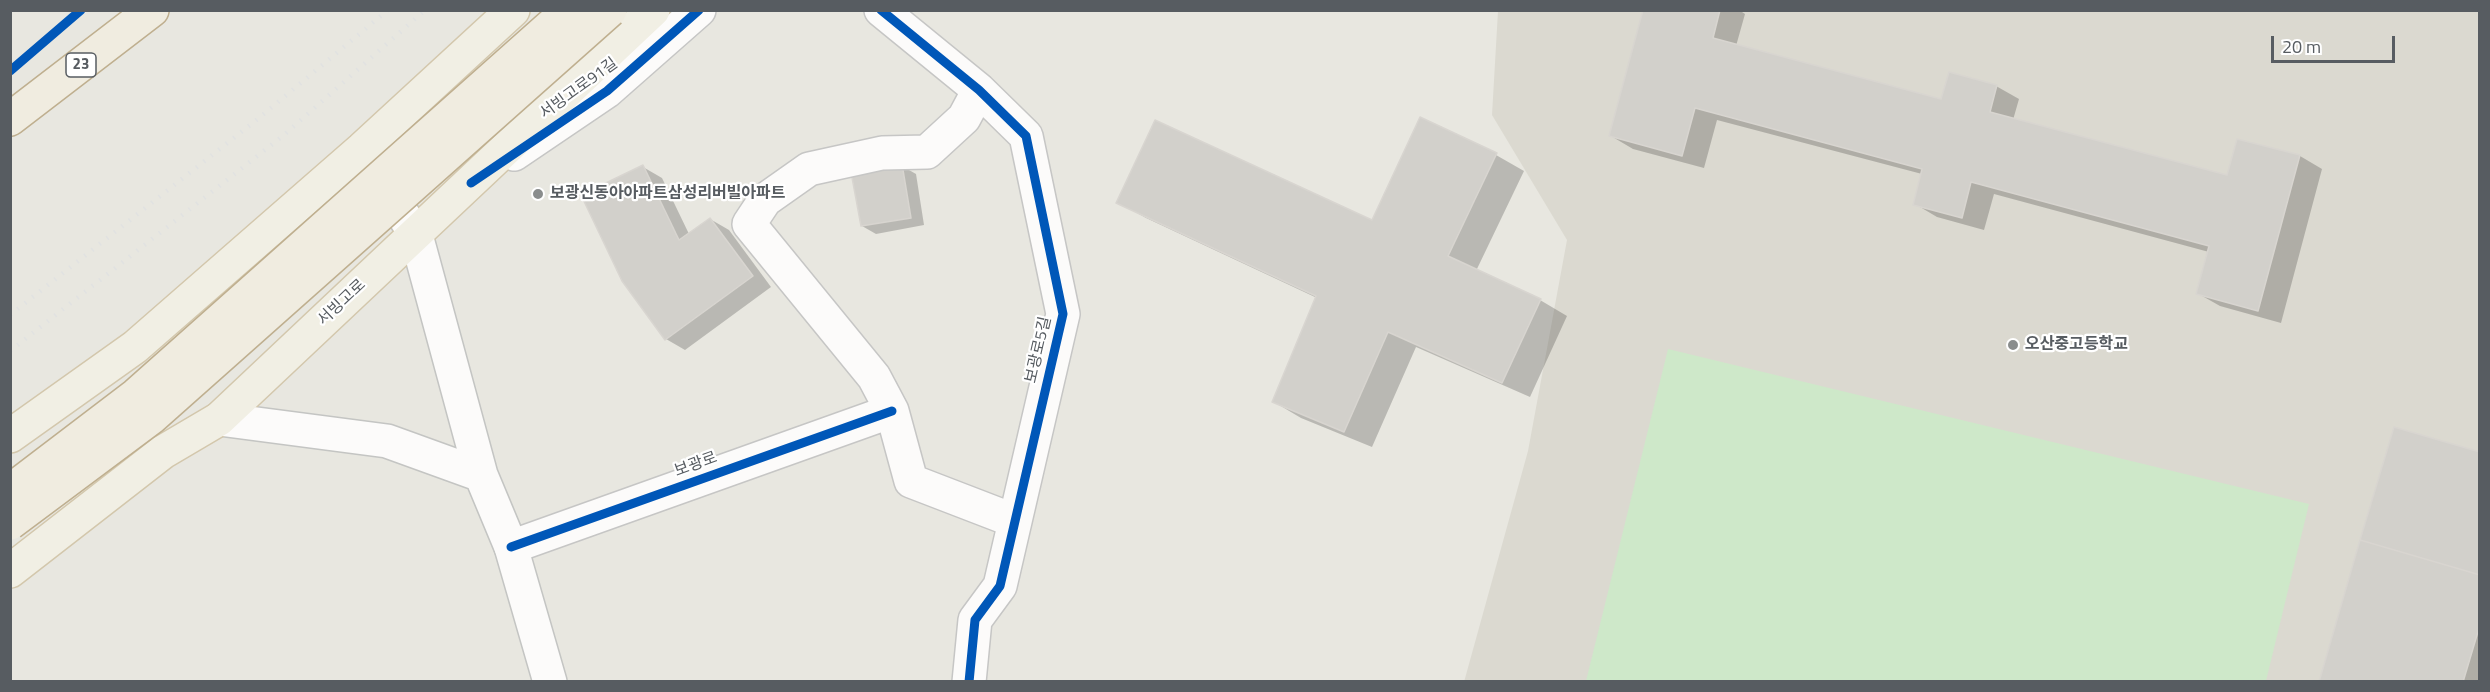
<!DOCTYPE html>
<html>
<head>
<meta charset="utf-8">
<style>
	body { margin:0 }
	#map { position:relative; width:2490px; height:692px; overflow:hidden; background:#e8e7e0; font-family:"Titillium Web",sans-serif }
	canvas { display:block }
	.frame { position:absolute; inset:0; border:12px solid #575c61; pointer-events:none }
	.scale { position:absolute; left:2271px; top:36px; width:124px; height:27px; box-sizing:border-box; border:3px solid #575c61; border-top:0; padding-left:8px; font-size:18px; line-height:21px; white-space:nowrap; color:#575c61; -webkit-text-stroke:4px #fff; paint-order:stroke }
</style>
</head>
<body>
<div id="map">
<canvas width="2490" height="692"></canvas>
<div class="frame"></div>
<div class="scale">20 m</div>
</div>
<script>
const g = document.querySelector('canvas').getContext('2d');
g.lineJoin = 'round';
function paint(path, color) { g.fillStyle = color; g.fill(path, 'evenodd'); }
const toPath = rows => new Path2D(rows.map(r => 'M' + r).join(''));
function strokePath(path, color, width, dash) { g.strokeStyle = color; g.lineWidth = width; g.lineCap = dash ? 'butt' : 'round'; g.setLineDash(dash || []); g.stroke(path); }
function drawText(font, color, halo, rows, align = 'center') {
  g.font = font + ' "Titillium Web","Noto Sans KR",sans-serif'; g.lineWidth = 4.5; g.setLineDash([]); g.textBaseline = 'middle'; g.strokeStyle = halo; g.fillStyle = color; for (const [text, x, y, turn = 0] of rows) {
    g.save(); g.translate(x, y); g.rotate((+turn || 0) * Math.PI / 180); g.textAlign = isNaN(turn) ? turn : align; if (halo) g.strokeText(text, 0, 0); g.fillText(text, 0, 0); g.restore();
  }
}
paint(toPath([
	[1498,11,2479,11,2479,681,1464,682,1528,451,1567,240,1492,115]
]), '#dbd9d0');
paint(toPath([
	[1668,349,2309,504,2266,681,1586,681]
]), '#cee8c9');
paint(toPath([
	[1644,10,1739,10,1745,14,1736,46,1942,101,1996,86,2019,99,2013,120,2229,177,2300,156,2322,169,2281,323,2220,306,2197,293,2209,252,1994,194,1984,230,1937,217,1915,204,1922,174,1717,120,1704,168,1633,149,1611,136],
	[1421,119,1496,155,1524,171,1476,271,1540,300,1567,316,1530,397,1416,347,1372,447,1301,418,1274,402,1317,298,1146,218,1118,202,1373,222],
	[902,166,916,174,924,225,876,234,862,226],
	[643,167,662,178,689,234,710,219,729,230,771,287,685,350,666,339],
	[2480,453,2480,682,2321,682]
]), '#0003');
const building = toPath([
	[1643,10,1720,10,1713,38,1941,99,1949,72,1997,85,1990,112,2227,175,2237,139,2300,155,2258,311,2196,294,2209,246,1971,182,1962,218,1913,205,1922,169,1695,108,1682,156,1609,136,1643,10],
	[1420,117,1497,153,1448,256,1541,299,1502,383,1388,332,1344,432,1272,402,1316,296,1116,203,1155,120,1372,220,1420,117],
	[902,164,911,218,861,226,851,172,902,164],
	[643,165,679,240,710,218,753,276,665,340,622,281,581,195,643,165],
	[2394,427,2480,452,2480,575,2360,540,2394,427],
	[2360,540,2480,575,2480,625,2463,682,2319,682,2360,540]
]);
paint(building, '#d2d0cb');
strokePath(building, '#d8d5d0', 1.5);
const minor = toPath([
	[881,10,979,90,1026,136,1063,314,1000,586,975,620,969,682],
	[979,90,964,118,927,152,882,153,809,169,765,200,749,224,874,377,892,411,911,481,1015,521],
	[514,154,607,91,699,10],
	[511,547,892,411]
]);
const secondary = toPath([
	[379,177,416,235,481,475,511,547,550,682],
	[219,419,387,441,481,475]
]);
const primary = toPath([
	[10,436,135,347,362,149,513,10],
	[10,571,163,452,219,419,653,10]
]);
const trunk = toPath([
	[10,119,152,10]
]);
strokePath(minor, '#c6c6c5', 36);
strokePath(secondary, '#c4c5c3', 36);
strokePath(primary, '#d3c7ac', 36);
strokePath(trunk, '#bfaf8f', 36);
strokePath(minor, '#fcfbfa', 33);
strokePath(secondary, '#fcfbfa', 33);
strokePath(primary, '#f1efe4', 33);
strokePath(trunk, '#f0ece0', 33);
strokePath(toPath([
	[10,315,259,118,388,10],
	[10,351,284,135,425,10]
]), '#e1e2e1', 4.5, [1.5, 8]);
const trunkBridge = toPath([
	[10,491,136,395,569,10],
	[10,523,152,417,610,10]
]);
strokePath(trunkBridge, '#bfaf8f', 36, []);
strokePath(trunkBridge, '#f0ece0', 33);
strokePath(toPath([
	[881,10,979,90,1026,136,1063,314,1000,586,975,620,969,682],
	[10,71,81,10],
	[471,183,607,91,699,10],
	[511,547,892,411]
]), '#0057b8', 9);
for (const [x, y, r, color] of [
	[538,194,6,"#8a8d8d"],
	[2013,345,6,"#8a8d8d"]
]) { const dot = new Path2D(); dot.arc(x, y, r, 0, 2 * Math.PI); g.fillStyle = color; g.fill(dot); strokePath(dot, '#fff', 2); }
for (const [x, y, w] of [
	[81,65,30]
]) { const box = new Path2D(); box.roundRect(x - w / 2, y - 12, w, 24, 4.5); g.fillStyle = '#fff'; g.fill(box); strokePath(box, '#575c61', 1.5); }
drawText('bold 15px', '#575c61', null, [
	["23",81,65]
]);
drawText('16px', '#575c61', '#fff', [
	["서빙고로91길",579,89,-36],
	["서빙고로",342,303,-43],
	["보광로5길",1039,350,-77],
	["보광로",696,465,-20]
]);
drawText('bold 16px', '#575c61', '#fff', [
	["보광신동아아파트삼성리버빌아파트",550,194],
	["오산중고등학교",2025,345]
], 'left');
</script>
</body>
</html>
